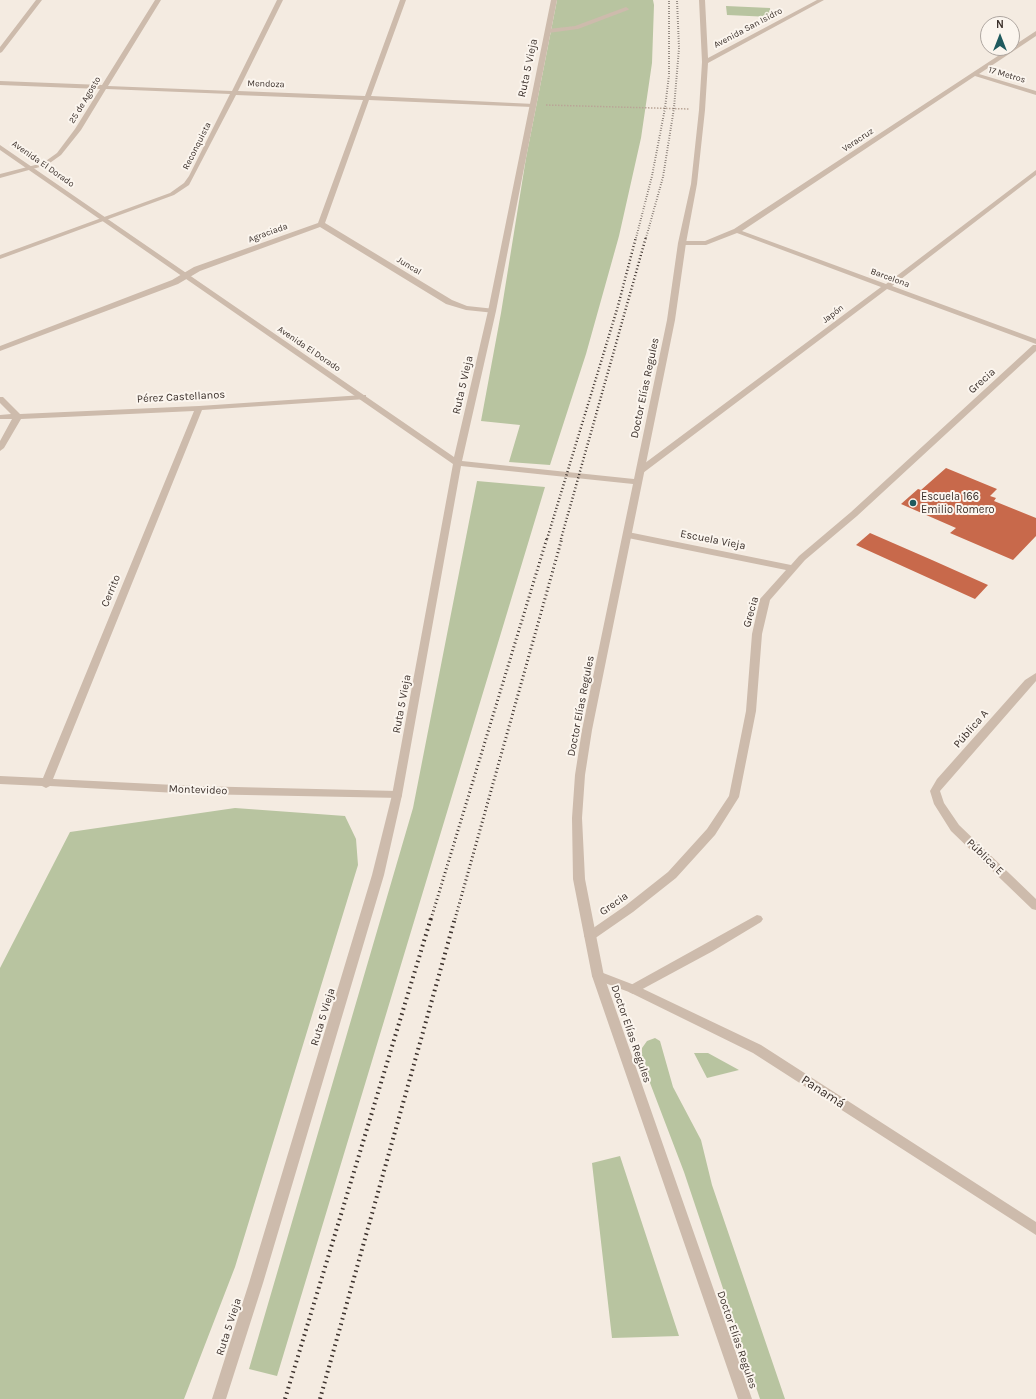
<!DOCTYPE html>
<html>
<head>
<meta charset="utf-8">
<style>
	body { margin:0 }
	#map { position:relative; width:1036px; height:1399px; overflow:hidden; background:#f4ebe1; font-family:Karla,sans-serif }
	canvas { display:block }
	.north { position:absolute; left:980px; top:16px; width:40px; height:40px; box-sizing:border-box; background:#fbf5ee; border:1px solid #aea6a0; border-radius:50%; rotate:0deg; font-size:11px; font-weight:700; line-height:16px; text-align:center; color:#3b302b }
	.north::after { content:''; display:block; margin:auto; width:14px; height:18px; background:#1f5a5e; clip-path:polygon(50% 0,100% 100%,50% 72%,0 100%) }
</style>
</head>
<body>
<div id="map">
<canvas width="1036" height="1399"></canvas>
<div class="north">N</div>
</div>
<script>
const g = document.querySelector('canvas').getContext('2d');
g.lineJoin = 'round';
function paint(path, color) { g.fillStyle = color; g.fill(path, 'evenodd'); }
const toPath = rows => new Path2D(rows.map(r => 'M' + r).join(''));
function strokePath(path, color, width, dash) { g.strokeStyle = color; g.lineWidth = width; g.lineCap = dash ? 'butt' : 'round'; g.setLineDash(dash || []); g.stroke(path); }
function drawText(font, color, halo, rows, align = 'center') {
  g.font = font + ' Karla,sans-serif'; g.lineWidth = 4; g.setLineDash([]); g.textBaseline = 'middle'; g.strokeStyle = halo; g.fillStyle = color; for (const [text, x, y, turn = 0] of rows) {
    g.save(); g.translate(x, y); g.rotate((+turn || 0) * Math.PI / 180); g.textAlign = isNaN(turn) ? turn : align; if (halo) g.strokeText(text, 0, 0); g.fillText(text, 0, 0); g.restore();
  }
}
paint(toPath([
	[557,0,653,0,654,5,652,63,641,138,619,236,586,354,550,465,509,462,520,425,481,421,501,313,526,158],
	[726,6,770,8,771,17,727,15],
	[477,481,545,487,277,1376,249,1369,413,808],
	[235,808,345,816,356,839,358,865,235,1267,184,1399,0,1399,0,968,70,832],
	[655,1038,660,1041,673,1087,701,1140,712,1185,785,1399,760,1399,684,1172,642,1062,642,1048,647,1041],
	[694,1053,708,1053,739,1070,707,1078],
	[620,1156,679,1336,612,1338,592,1163]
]), '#b8c4a0');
paint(toPath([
	[946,468,997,489,990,496,996,498,994,501,1036,518,1036,536,1013,560,950,533,956,528,901,504,918,489,921,490],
	[870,533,932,560,988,585,975,599,856,545]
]), '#c8694b');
strokePath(toPath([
	[546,105,689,109]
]), '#b9a596', 1.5, [1.5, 1.5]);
paint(toPath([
	[757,915,761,916,763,919,761,922,713,951,637,992,633,994,629,992,627,989,629,986,757,915]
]), '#cdbbac');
paint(toPath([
	[36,0,42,0,2,52,0,53,0,47,36,0],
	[155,0,161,0,108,86,232,91,277,0,283,0,238,91,365,96,400,0,406,0,371,96,534,104,534,106,532,107,369,100,325,223,452,300,467,306,495,309,495,313,466,310,446,304,320,227,200,271,178,284,0,351,0,346,172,280,194,267,318,223,363,100,236,95,189,185,174,195,0,259,0,255,170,193,184,183,189,176,230,94,106,89,81,130,61,155,47,165,0,178,0,174,43,163,57,153,75,129,100,89,0,85,0,81,102,85,155,0],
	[626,7,629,9,628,10,578,29,548,33,545,31,548,29,575,26,626,7],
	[1036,31,1036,36,979,74,1036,91,1036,95,975,76,742,231,886,284,1036,170,1036,175,892,286,1036,339,1036,344,887,289,643,473,637,473,636,471,637,469,881,287,737,233,706,245,679,245,679,241,705,241,734,229,1036,31],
	[1033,345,1036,345,1036,351,857,516,805,560,770,600,762,634,756,711,739,797,715,835,676,878,633,912,594,939,590,940,586,939,584,936,586,933,625,906,668,872,707,829,729,796,746,711,752,634,760,599,786,570,628,538,624,535,625,533,628,532,791,565,799,556,851,512,1033,345],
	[363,395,366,395,366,399,202,410,53,779,195,786,397,791,401,792,402,795,401,798,195,794,50,786,46,788,42,786,0,784,0,776,43,778,194,411,21,419,4,448,0,451,0,441,12,419,0,419,0,415,11,414,0,403,0,397,3,397,20,414,199,406,363,395],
	[1036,673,1036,681,940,791,944,803,959,825,1036,899,1036,910,1032,909,951,831,934,804,930,791,937,779,1025,680,1036,673],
	[598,971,637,986,761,1045,1036,1222,1036,1235,753,1053,629,992,594,979,592,976,594,973,598,971]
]), '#cdbbac');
paint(toPath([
	[551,0,557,0,496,311,462,461,634,479,667,320,678,243,691,184,699,110,702,62,699,0,705,0,708,58,817,0,824,0,708,63,705,110,697,184,686,243,675,320,592,730,585,775,582,818,585,879,604,976,752,1399,738,1399,592,976,573,879,572,818,575,775,582,730,633,484,461,466,402,795,384,875,263,1283,226,1399,212,1399,249,1283,372,875,392,795,453,464,0,150,0,145,454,457,488,311,551,0]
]), '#cdbbac');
strokePath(toPath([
	[636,238,652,176,665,108,669,75,669,0],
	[646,238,663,177,674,108,679,48,677,0]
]), '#3b302b', 2, [0.5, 2]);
strokePath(toPath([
	[547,539,618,306,636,237],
	[561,539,646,237]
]), '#3b302b', 2.5, [1, 2.5]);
strokePath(toPath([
	[431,919,547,538],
	[455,919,562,538]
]), '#3b302b', 3, [1, 3]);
strokePath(toPath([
	[285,1399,431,918],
	[320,1399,455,918]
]), '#3b302b', 4, [1.5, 4]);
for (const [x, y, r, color] of [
	[913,503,4,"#1f5a5e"]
]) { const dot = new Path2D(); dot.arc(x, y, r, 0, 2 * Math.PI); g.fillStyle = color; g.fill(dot); strokePath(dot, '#fbf5ee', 1.5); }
drawText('9px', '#3b302b', '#fbf5ee', [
	["Avenida San Isidro",748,28,-28],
	["17 Metros",1007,75,16],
	["Mendoza",266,84,2],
	["25 de Agosto",85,100,-59],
	["Veracruz",858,140,-34],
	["Reconquista",197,146,-63],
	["Avenida El Dorado",43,164,35],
	["Agraciada",268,233,-20],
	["Juncal",409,266,31],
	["Barcelona",890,278,20],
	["Japón",833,314,-37],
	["Avenida El Dorado",309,349,34]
]);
drawText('11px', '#3b302b', '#fbf5ee', [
	["Ruta 5 Vieja",528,68,-78],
	["Grecia",982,381,-42],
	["Ruta 5 Vieja",463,385,-77],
	["Doctor Elías Regules",645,388,-78],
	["Pérez Castellanos",181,397,-3],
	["Escuela Vieja",713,540,11],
	["Cerrito",111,591,-68],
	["Grecia",751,612,-74],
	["Ruta 5 Vieja",402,704,-79],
	["Doctor Elías Regules",581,706,-79],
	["Pública A",971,729,-49],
	["Montevideo",198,790,2],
	["Pública E",985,857,44],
	["Grecia",614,904,-35],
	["Ruta 5 Vieja",323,1017,-73],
	["Doctor Elías Regules",631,1034,71],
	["Ruta 5 Vieja",229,1327,-72],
	["Doctor Elías Regules",737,1340,71]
]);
drawText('11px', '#3b302b', '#fbf5ee', [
	["Escuela 166",921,497],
	["Emilio Romero",921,510]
], 'left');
drawText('13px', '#3b302b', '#fbf5ee', [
	["Panamá",823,1092,33]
]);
</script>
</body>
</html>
